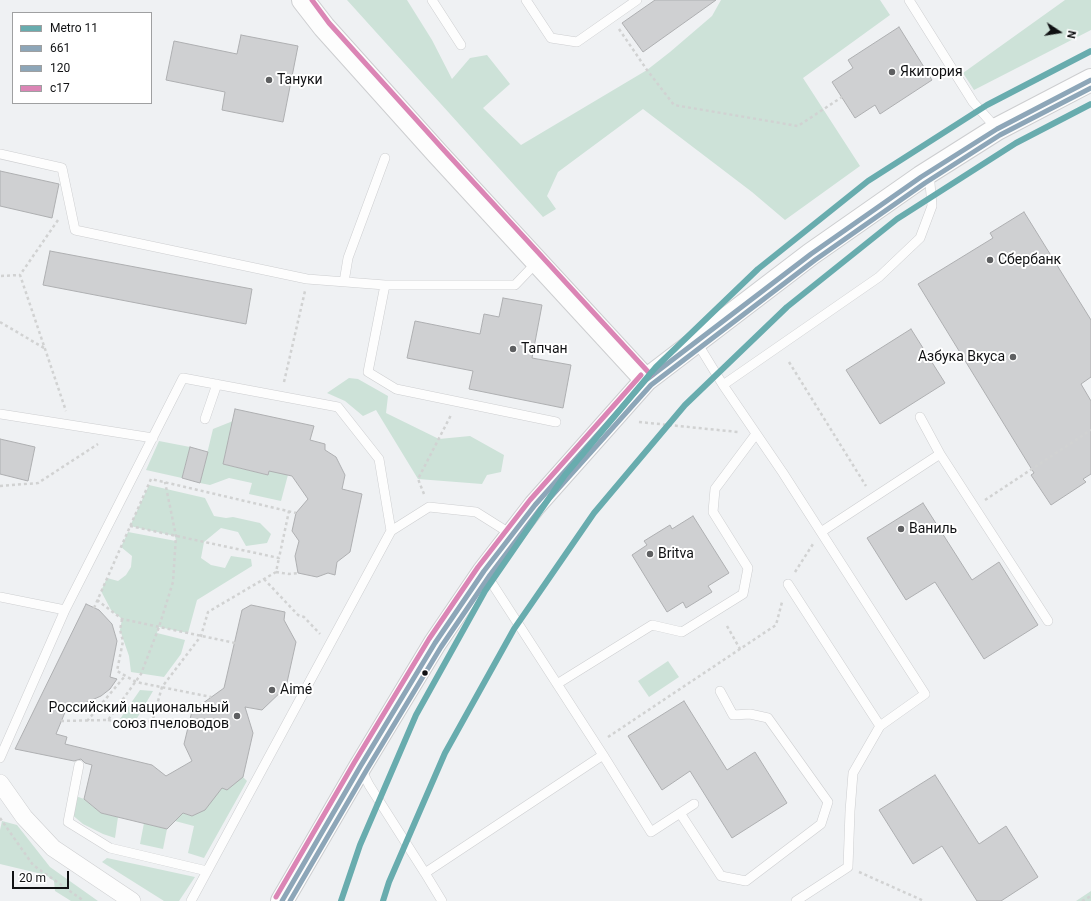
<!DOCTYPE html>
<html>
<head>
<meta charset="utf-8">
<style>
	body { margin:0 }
	#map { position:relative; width:1091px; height:901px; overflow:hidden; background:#eff1f3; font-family:Roboto,sans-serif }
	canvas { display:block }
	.legend { position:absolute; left:12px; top:12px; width:140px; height:92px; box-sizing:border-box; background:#fff; border:1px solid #9fa0a1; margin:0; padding:5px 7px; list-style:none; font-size:12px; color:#101113 }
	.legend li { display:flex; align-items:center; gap:8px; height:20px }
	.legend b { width:20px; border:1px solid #9fa0a1 }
	.north { position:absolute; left:1039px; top:12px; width:40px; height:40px; -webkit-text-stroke:3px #fff; paint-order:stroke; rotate:102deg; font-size:11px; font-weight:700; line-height:16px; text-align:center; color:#101113 }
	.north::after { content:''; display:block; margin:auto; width:14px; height:18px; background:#101113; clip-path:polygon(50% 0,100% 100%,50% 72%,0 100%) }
	.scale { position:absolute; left:12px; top:871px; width:57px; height:18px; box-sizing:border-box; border:2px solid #101113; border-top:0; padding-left:5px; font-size:12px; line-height:14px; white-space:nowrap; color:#101113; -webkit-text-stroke:3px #fff; paint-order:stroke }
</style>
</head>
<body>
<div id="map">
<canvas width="1091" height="901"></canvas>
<ul class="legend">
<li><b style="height:5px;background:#68acae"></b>Metro 11</li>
<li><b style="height:5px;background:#8da6b8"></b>661</li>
<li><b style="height:5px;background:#8da6b8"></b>120</li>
<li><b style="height:5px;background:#db85b5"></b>с17</li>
</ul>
<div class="north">N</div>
<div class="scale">20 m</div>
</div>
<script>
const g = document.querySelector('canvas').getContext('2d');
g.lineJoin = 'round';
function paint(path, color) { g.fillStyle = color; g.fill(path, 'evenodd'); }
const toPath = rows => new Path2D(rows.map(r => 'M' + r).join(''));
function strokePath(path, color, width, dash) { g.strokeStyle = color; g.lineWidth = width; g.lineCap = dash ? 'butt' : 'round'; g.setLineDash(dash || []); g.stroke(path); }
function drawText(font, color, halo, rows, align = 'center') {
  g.font = font + ' Roboto,sans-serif'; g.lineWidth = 4; g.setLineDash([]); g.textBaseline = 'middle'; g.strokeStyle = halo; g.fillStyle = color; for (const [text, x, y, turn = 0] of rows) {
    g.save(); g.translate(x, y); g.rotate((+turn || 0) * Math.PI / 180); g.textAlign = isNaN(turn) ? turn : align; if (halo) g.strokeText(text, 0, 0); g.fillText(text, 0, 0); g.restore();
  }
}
paint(toPath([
	[347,0,407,0,432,40,452,79,470,58,487,55,510,84,483,108,521,145,647,70,670,52,712,16,721,0,880,0,890,15,803,78,860,166,785,220,752,192,643,109,558,172,547,196,556,209,543,217],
	[1065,0,1091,0,1091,30,974,90,963,73],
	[349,378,358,379,388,396,386,413,439,439,470,436,504,455,501,472,487,475,482,484,418,479,376,410,363,416,345,401,327,393],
	[233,421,223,464,268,475,269,471,289,471,281,501,249,494,252,483,229,478,210,485,200,483,213,429],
	[159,441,190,447,182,478,146,470],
	[149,485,205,498,214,516,226,518,233,517,260,523,271,534,267,543,246,546,238,532,221,528,204,542,201,558,211,565,225,568,231,556,251,559,252,566,197,600,188,633,159,627,157,633,185,640,181,654,164,677,131,672,129,656,120,630,122,619,111,610,101,591,107,578,118,581,126,575,131,567,132,556,121,547,128,532,176,541,175,536,130,526],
	[668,661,679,677,649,697,638,681],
	[140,690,153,691,133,725,118,722],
	[243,777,247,781,204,858,188,853,194,826,175,821,183,813,192,816,210,788],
	[73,795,84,799,101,813,118,817,115,838,103,834,83,824,70,813],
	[2,821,17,825,50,867,98,901,71,901,55,891,54,881,46,875,0,864,0,830],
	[144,823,167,829,163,849,140,844],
	[107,858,195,877,179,901,164,901,102,862],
	[1091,891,1091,901,1076,901]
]), '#cde2d8');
const building = toPath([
	[655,0,716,0,643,52,622,23,655,0],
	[899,27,932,80,880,114,875,105,855,118,832,82,853,68,848,60,899,27],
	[241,35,298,46,283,122,222,110,225,92,166,80,174,41,237,54,241,35],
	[0,171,59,184,52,218,0,206,0,171],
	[1024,212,1091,320,1091,377,1081,384,1091,401,1091,474,1083,479,1086,482,1051,505,1031,475,1034,473,918,284,993,238,990,233,1024,212],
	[50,251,252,289,246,324,43,285,50,251],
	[503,298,542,305,532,358,571,365,563,408,469,389,473,371,407,358,415,321,480,334,484,314,499,317,503,298],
	[911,329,945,383,880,424,846,370,911,329],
	[235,409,314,426,310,440,325,444,325,450,336,457,345,475,342,489,362,494,350,552,337,562,335,575,328,573,317,577,298,573,295,556,299,541,292,531,296,513,308,499,292,476,269,471,268,475,223,464,235,409],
	[0,439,35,447,28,481,0,474,0,439],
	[190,447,208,452,200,483,182,478,190,447],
	[923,503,972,580,999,562,1038,625,984,659,935,582,906,600,867,538,923,503],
	[693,516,729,573,708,586,712,592,686,608,683,602,667,612,632,555,647,545,644,541,670,525,672,529,693,516],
	[86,604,99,610,112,624,117,641,110,677,117,679,110,689,101,696,78,706,68,705,56,734,67,737,65,744,152,765,166,776,192,761,184,744,192,711,224,688,242,610,251,605,285,612,284,620,296,642,286,687,262,710,245,707,253,733,243,777,227,790,222,788,205,810,192,816,183,813,167,829,101,813,84,799,92,765,85,763,81,759,74,761,15,749,86,604],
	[684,701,727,770,755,752,787,803,732,838,690,771,662,790,628,736,684,701],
	[935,775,979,844,1006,826,1038,877,1001,901,977,901,942,846,913,864,879,810,935,775]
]);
paint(building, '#cfd0d2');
strokePath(building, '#aeafb1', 1);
const lane = toPath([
	[432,0,461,45],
	[526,0,551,38,577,42,637,0],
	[909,0,973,102,997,129],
	[0,154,62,168,75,230,307,279,385,285,515,285,537,262],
	[344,282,348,258,385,158],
	[385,285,368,372,396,389,556,422],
	[696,341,723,385,783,473,925,694,880,726,853,773,850,811,848,867,796,901],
	[723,385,879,277,920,238,932,206,929,172],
	[0,414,153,438],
	[920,417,940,454],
	[205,419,217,384],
	[391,531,429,507,476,512,511,534],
	[821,532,940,454,1048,621],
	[788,584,880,726],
	[0,597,65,610],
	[557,684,652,625,682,632,743,594,748,568,713,512,715,489,756,434],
	[603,755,651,832,694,804],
	[0,758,65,610,183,378,338,407,379,459,391,531,191,901],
	[79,765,68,822,110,848,207,871],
	[361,769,369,785,425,873],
	[680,813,721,876,746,881,821,824,828,802,768,718,750,714,733,715,720,691],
	[442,901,425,873,603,755,484,571]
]);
const street = toPath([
	[0,783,24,817,53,848,132,901]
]);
const secondary = toPath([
	[303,0,324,27,437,153,646,380],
	[282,901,360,767,435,643,484,571,535,505,646,380,811,254,921,177,997,129,1091,80]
]);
strokePath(lane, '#cdced0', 10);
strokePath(street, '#cdced0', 18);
strokePath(secondary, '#cdced0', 24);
strokePath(toPath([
	[619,29,647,70,674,105,798,126,842,97],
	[58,220,20,275,66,411],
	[1,276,20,275],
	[0,322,44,348],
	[789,362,866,486],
	[284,382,305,291],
	[639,422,738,432],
	[0,486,38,483,98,444],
	[424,494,418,479,451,415],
	[985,500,1091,430],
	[130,526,279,558,289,511],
	[276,572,289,574,298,573],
	[795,572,813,544],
	[264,579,298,615,304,617,320,634],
	[97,600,122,619,235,643],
	[94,608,151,479,296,513],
	[122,619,120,630,123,641,117,671,136,682,211,697],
	[727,626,740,649],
	[108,720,142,726,153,719,162,687,201,636,208,612,276,572,279,558],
	[61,721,108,720,141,674,159,627,173,582,176,536,165,482],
	[87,721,125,676],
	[608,737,776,625,782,602],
	[0,818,33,865,84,901],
	[859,872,924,901],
	[1082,901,1091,896]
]), '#d1d2d2', 2.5, [3, 3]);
strokePath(lane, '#fdfdfd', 9);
strokePath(street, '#fdfdfd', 17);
strokePath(secondary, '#fdfdfd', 22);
strokePath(toPath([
	[282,901,360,767,435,643,484,571,535,505,646,380,811,254,921,177,997,129,1091,80]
]), '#8da6b8', 5);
strokePath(toPath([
	[290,901,366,771,441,647,490,575,540,509,651,385,815,260,925,183,1000,135,1091,88]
]), '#8da6b8', 5);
strokePath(toPath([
	[312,0,329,23,442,148,651,375],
	[276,897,354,763,429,639,478,567,530,500,641,375]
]), '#db85b5', 5);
strokePath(toPath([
	[341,901,360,845,416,715,485,591,565,475,656,367,758,269,868,181,987,105,1091,51],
	[383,901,389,882,445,753,514,629,594,513,685,405,787,307,897,219,1016,143,1091,104]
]), '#68acae', 6);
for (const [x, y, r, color] of [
	[892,72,4,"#5e5f61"],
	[269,80,4,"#5e5f61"],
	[990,260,4,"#5e5f61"],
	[513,349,4,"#5e5f61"],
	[1013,357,4,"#5e5f61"],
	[901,529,4,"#5e5f61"],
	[650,554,4,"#5e5f61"],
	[425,673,3.5,"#101113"],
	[272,690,4,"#5e5f61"],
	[237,716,4,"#5e5f61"]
]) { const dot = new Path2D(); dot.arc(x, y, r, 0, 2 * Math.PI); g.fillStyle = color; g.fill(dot); strokePath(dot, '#fff', 1.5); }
drawText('14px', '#101113', '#fff', [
	["Якитория",900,72],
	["Тануки",277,80],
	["Сбербанк",998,260],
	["Тапчан",521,349],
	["Азбука Вкуса",1005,357,"right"],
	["Ваниль",909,529],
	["Britva",658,554],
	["Aimé",280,690],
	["Российский национальный",229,708,"right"],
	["союз пчеловодов",229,724,"right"]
], 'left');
</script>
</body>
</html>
